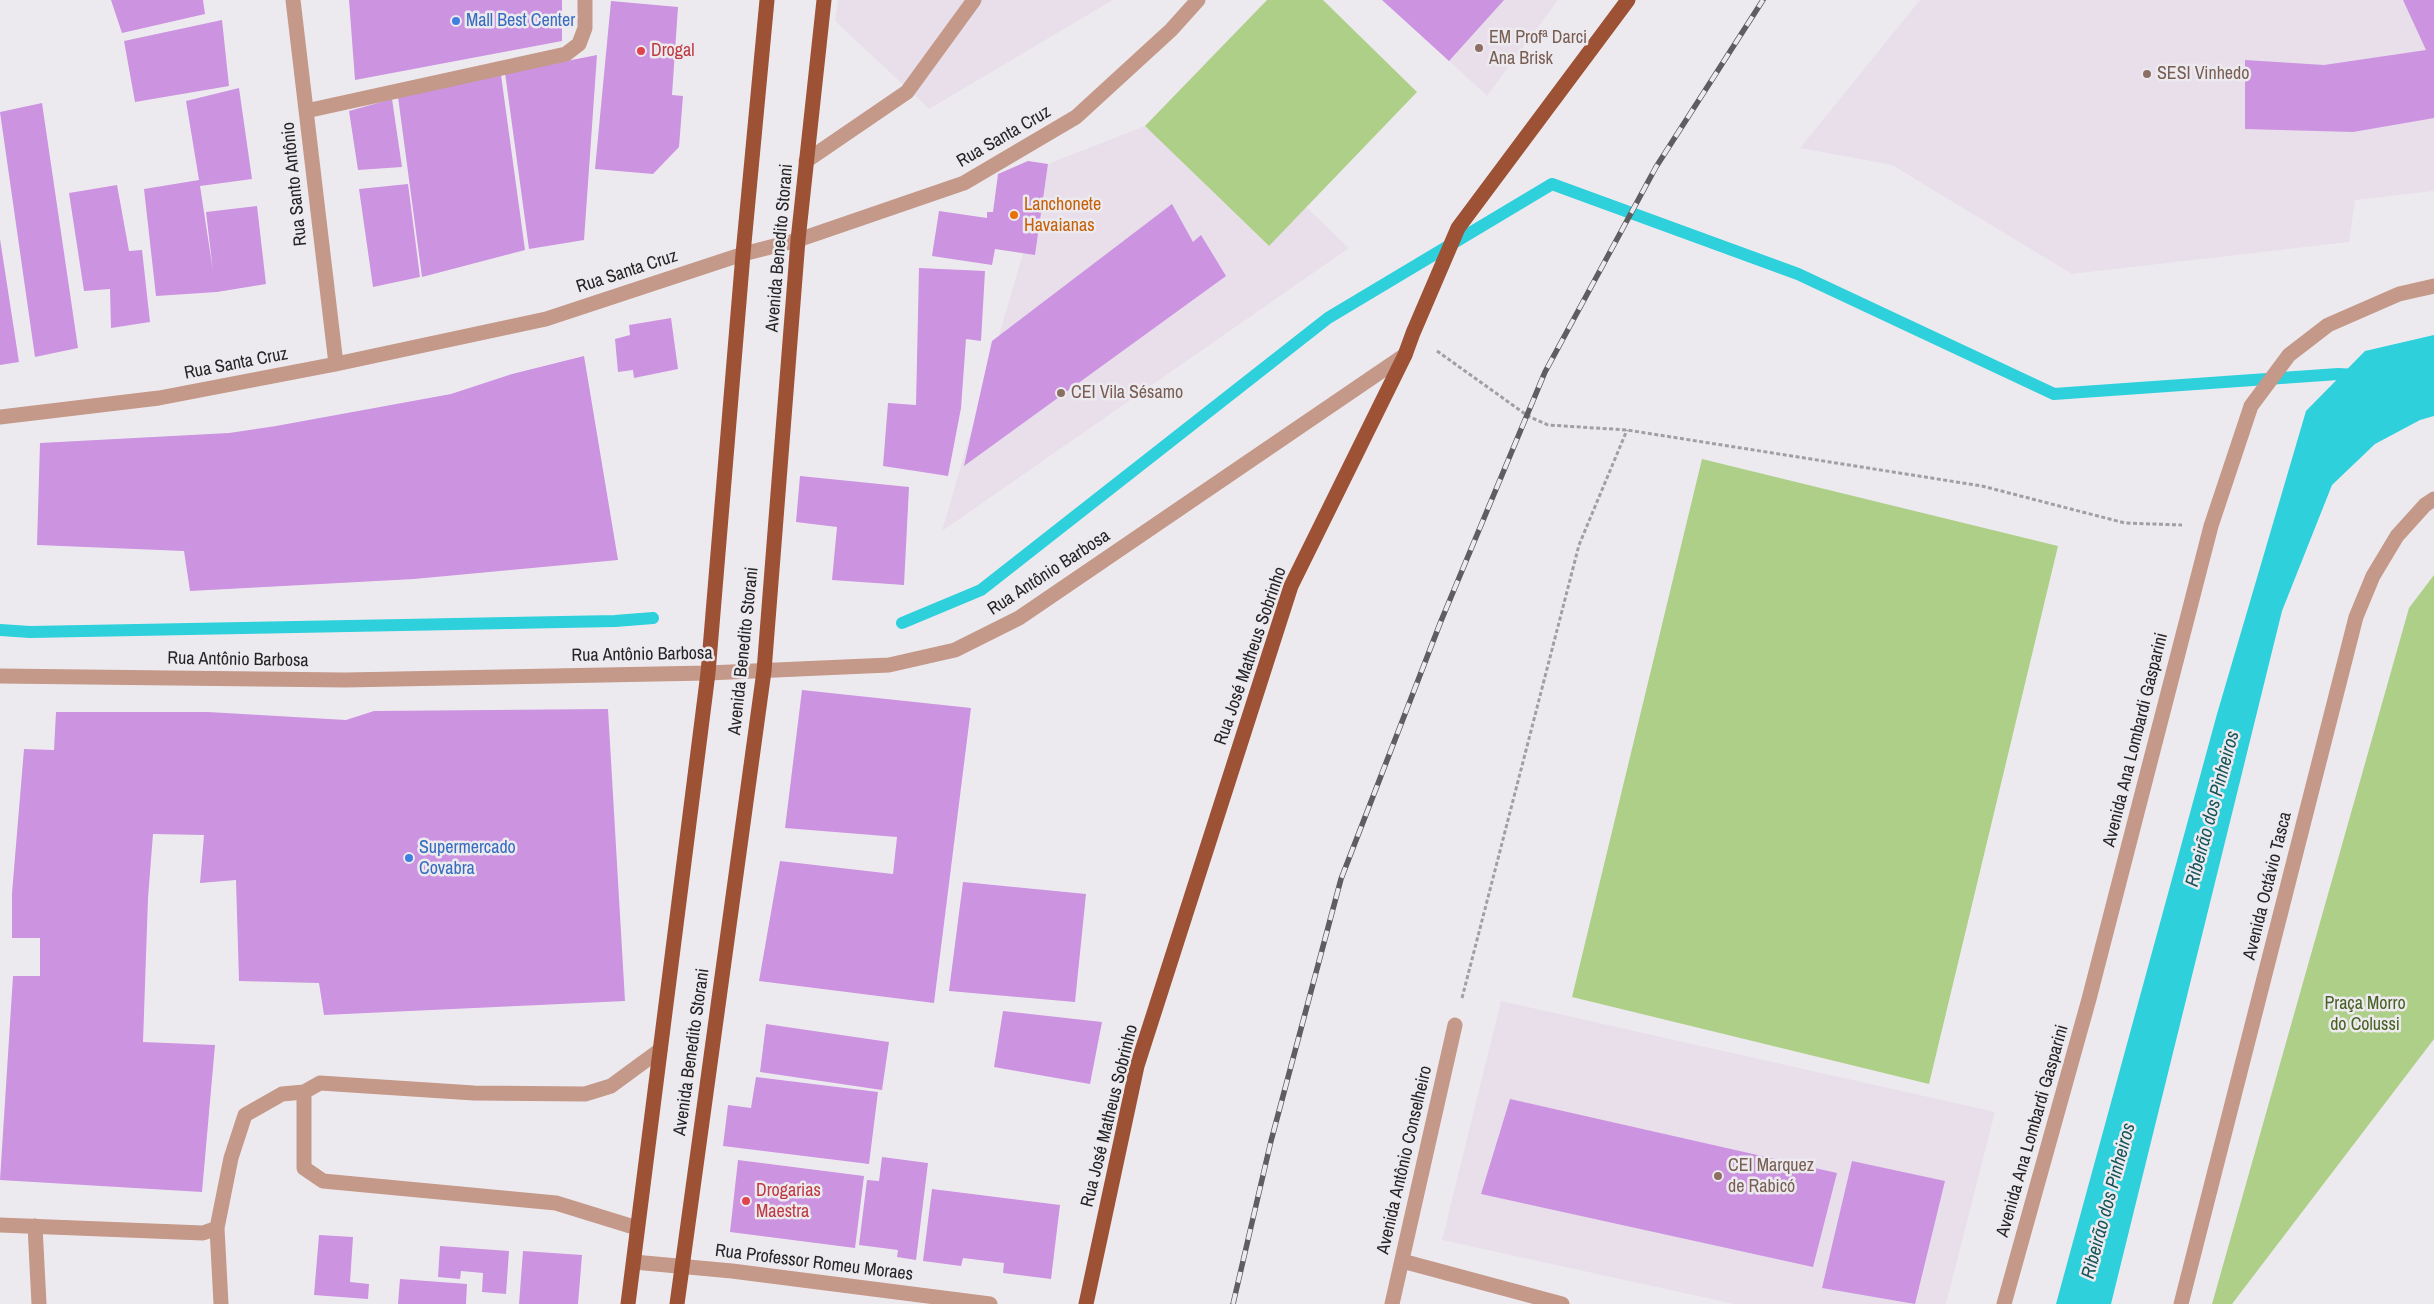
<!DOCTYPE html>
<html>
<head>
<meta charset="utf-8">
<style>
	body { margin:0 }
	canvas { display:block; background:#edeaef }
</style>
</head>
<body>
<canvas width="2434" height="1304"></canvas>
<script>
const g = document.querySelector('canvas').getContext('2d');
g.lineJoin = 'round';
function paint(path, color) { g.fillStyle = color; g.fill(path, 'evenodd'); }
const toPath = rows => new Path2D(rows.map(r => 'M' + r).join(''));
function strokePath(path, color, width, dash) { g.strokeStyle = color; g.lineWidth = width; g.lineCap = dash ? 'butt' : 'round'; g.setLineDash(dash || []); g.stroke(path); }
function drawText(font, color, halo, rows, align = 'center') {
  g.font = font + ' "Archivo Narrow",sans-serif'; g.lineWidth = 5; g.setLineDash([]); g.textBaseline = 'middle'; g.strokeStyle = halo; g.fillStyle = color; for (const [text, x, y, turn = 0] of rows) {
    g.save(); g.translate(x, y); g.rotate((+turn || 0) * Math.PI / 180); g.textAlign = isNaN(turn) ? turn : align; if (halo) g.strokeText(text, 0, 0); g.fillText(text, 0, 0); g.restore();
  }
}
paint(toPath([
	[838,0,1113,0,929,109,835,21],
	[1383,0,1558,0,1487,96],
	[1920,0,2434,0,2434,191,2355,200,2349,242,2072,274,1892,165,1800,148],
	[1145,126,1268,246,1306,207,1349,248,942,531,1023,253,1035,255,1048,164],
	[1501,1001,1995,1112,1946,1304,1734,1304,1442,1240]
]), '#e8dfeb');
paint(toPath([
	[1267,0,1323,0,1417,92,1269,246,1145,126],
	[1702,459,2058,546,1929,1084,1572,997],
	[2434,575,2434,1039,2232,1304,2212,1304,2409,608]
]), '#aecf88');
paint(toPath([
	[2434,335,2434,416,2420,420,2375,444,2332,485,2282,611,2111,1304,2056,1304,2217,714,2306,411,2365,351]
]), '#2ed0dc');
strokePath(toPath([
	[902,623,981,590,1328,318,1552,184,1798,274,2054,394,2338,374,2359,375],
	[0,630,30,632,615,621,653,618]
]), '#2ed0dc', 12);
paint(toPath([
	[111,0,203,0,205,14,122,33],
	[349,0,562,0,562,41,355,80],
	[1382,0,1504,0,1449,61],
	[2403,0,2434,0,2434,118,2353,132,2245,129,2245,60,2324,65,2426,50],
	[611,1,678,7,672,95,683,96,679,147,653,174,595,169],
	[222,20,229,86,135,102,124,41],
	[597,55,584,240,529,249,505,73],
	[501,75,525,250,422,277,398,97],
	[239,88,252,179,200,186,213,271,206,212,257,206,266,284,217,292,156,296,144,189,199,180,186,101],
	[392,99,402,167,358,170,349,111],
	[42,103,78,348,35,357,0,112],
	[1028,161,1048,164,1035,255,995,249,992,265,932,256,939,211,987,218,987,212,993,212,998,174],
	[408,184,420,277,373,287,359,189],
	[117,185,129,251,142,250,150,322,111,328,110,289,84,291,69,193],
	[1172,204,1193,242,1201,235,1226,276,964,466,992,341],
	[0,239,19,362,0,365],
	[919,268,985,271,981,341,966,339,961,408,948,476,883,466,888,403,916,405],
	[671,318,678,369,634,378,633,370,618,372,615,339,630,335,629,325],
	[584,356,618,560,414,579,190,591,184,551,37,545,40,443,229,433,276,426,451,394,512,374],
	[800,476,909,487,904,585,832,580,837,527,796,522],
	[802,690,971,708,934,1003,759,981,780,861,893,874,897,837,785,828],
	[608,709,625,1001,324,1015,319,983,239,981,236,880,200,883,204,835,153,834,148,898,143,1042,215,1045,202,1192,0,1180,13,976,40,976,40,938,12,938,12,893,24,749,54,750,56,712,208,712,346,720,374,711],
	[963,882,1086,894,1075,1002,949,991],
	[1003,1011,1102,1022,1090,1084,994,1067],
	[766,1024,889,1042,882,1090,760,1072],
	[756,1077,878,1092,869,1164,723,1146,728,1105,751,1108],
	[1510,1099,1837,1173,1813,1267,1481,1194],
	[882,1157,928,1163,916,1260,897,1257,898,1250,859,1245,867,1180,879,1181],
	[738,1160,864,1176,855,1248,730,1232],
	[1852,1161,1945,1181,1915,1304,1822,1288],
	[932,1189,1060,1205,1051,1279,1003,1273,1004,1263,963,1258,961,1266,923,1261],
	[319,1235,353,1237,350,1282,369,1284,368,1299,314,1295],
	[440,1246,509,1251,506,1294,482,1292,483,1273,461,1271,460,1279,438,1277],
	[523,1251,582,1255,578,1304,519,1304],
	[400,1279,467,1284,466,1304,398,1304]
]), '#cc93e1');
strokePath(toPath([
	[1437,351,1528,416,1548,425,1627,430,1982,486,2125,523,2182,525],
	[1462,998,1579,545,1627,430]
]), '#a19fa2', 3, [4, 2.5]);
strokePath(toPath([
	[293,0,336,364],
	[306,111,566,54,579,44,585,28,585,0],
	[806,161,907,92,974,0],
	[0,417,159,398,336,364,546,319,743,254,798,240,964,183,1076,117,1171,30,1198,0],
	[0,676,345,680,708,673,889,665,955,650,1019,618,1405,355],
	[304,1092,304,1168,323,1181,556,1203,637,1228],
	[0,1225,203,1233,217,1228,231,1158,245,1115,282,1094,304,1092,320,1083,474,1093,585,1094,611,1086,660,1050],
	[35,1226,39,1304],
	[217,1228,221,1304],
	[1402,1261,1562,1304],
	[634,1262,732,1271,990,1304],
	[1392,1304,1455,1025],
	[2004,1304,2089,999,2211,526,2251,406,2289,355,2328,325,2399,294,2434,286],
	[2181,1304,2356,617,2373,576,2397,536,2425,505,2434,499]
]), '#c49989', 15);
strokePath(toPath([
	[628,1304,708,673,743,254,767,0],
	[677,1304,764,671,798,240,824,0],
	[1086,1304,1137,1066,1291,586,1405,355,1413,333,1458,228,1628,0]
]), '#9d5236', 15);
const rail = toPath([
	[1233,1304,1271,1141,1341,879,1441,621,1545,372,1656,167,1763,0]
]);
strokePath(rail, '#5e5d5f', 5.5);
strokePath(rail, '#edeaef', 4, [11]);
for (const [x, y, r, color] of [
	[456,21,5,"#3f7fe0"],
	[1479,48,5,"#8d6e63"],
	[641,51,5,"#e0444e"],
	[2147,74,5,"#8d6e63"],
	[1014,215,5,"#e8710a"],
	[1061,393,5,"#8d6e63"],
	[409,858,5,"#3f7fe0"],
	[1718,1176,5,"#8d6e63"],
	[746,1201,5,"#e0444e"]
]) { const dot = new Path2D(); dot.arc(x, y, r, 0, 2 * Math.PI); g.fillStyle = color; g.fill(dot); strokePath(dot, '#edeaef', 2); }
drawText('18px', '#366cbe', '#edeaef', [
	["Mall Best Center",466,21],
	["Supermercado",419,848],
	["Covabra",419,869]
], 'left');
drawText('18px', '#785e54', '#edeaef', [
	["EM Profª Darci",1489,38],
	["Ana Brisk",1489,59],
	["SESI Vinhedo",2157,74],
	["CEI Vila Sésamo",1071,393],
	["CEI Marquez",1728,1166],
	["de Rabicó",1728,1187]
], 'left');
drawText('18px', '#be3a42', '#edeaef', [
	["Drogal",651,51],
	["Drogarias",756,1191],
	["Maestra",756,1212]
], 'left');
drawText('18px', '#262526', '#edeaef', [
	["Rua Santa Cruz",1004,137,-30],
	["Rua Santo Antônio",295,184,-96],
	["Avenida Benedito Storani",780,248,-85],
	["Rua Santa Cruz",627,272,-18],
	["Rua Santa Cruz",236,364,-11],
	["Rua Antônio Barbosa",1049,573,-33],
	["Avenida Benedito Storani",744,651,-84],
	["Rua Antônio Barbosa",642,655,-1],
	["Rua José Matheus Sobrinho",1251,656,-71],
	["Rua Antônio Barbosa",238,660,1],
	["Avenida Ana Lombardi Gasparini",2136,740,-76],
	["Avenida Octávio Tasca",2268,886,-76],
	["Avenida Benedito Storani",692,1052,-82],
	["Rua José Matheus Sobrinho",1110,1116,-76],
	["Avenida Ana Lombardi Gasparini",2033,1131,-74],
	["Avenida Antônio Conselheiro",1405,1160,-77],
	["Rua Professor Romeu Moraes",814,1263,7]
]);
drawText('18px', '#c56008', '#edeaef', [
	["Lanchonete",1024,205],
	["Havaianas",1024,226]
], 'left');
drawText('18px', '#476123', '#edeaef', [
	["Praça Morro",2365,1004],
	["do Colussi",2365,1025]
]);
drawText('italic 19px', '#15555a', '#edeaef', [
	["Ribeirão dos Pinheiros",2213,809,-75],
	["Ribeirão dos Pinheiros",2109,1201,-75]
]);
</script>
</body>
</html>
